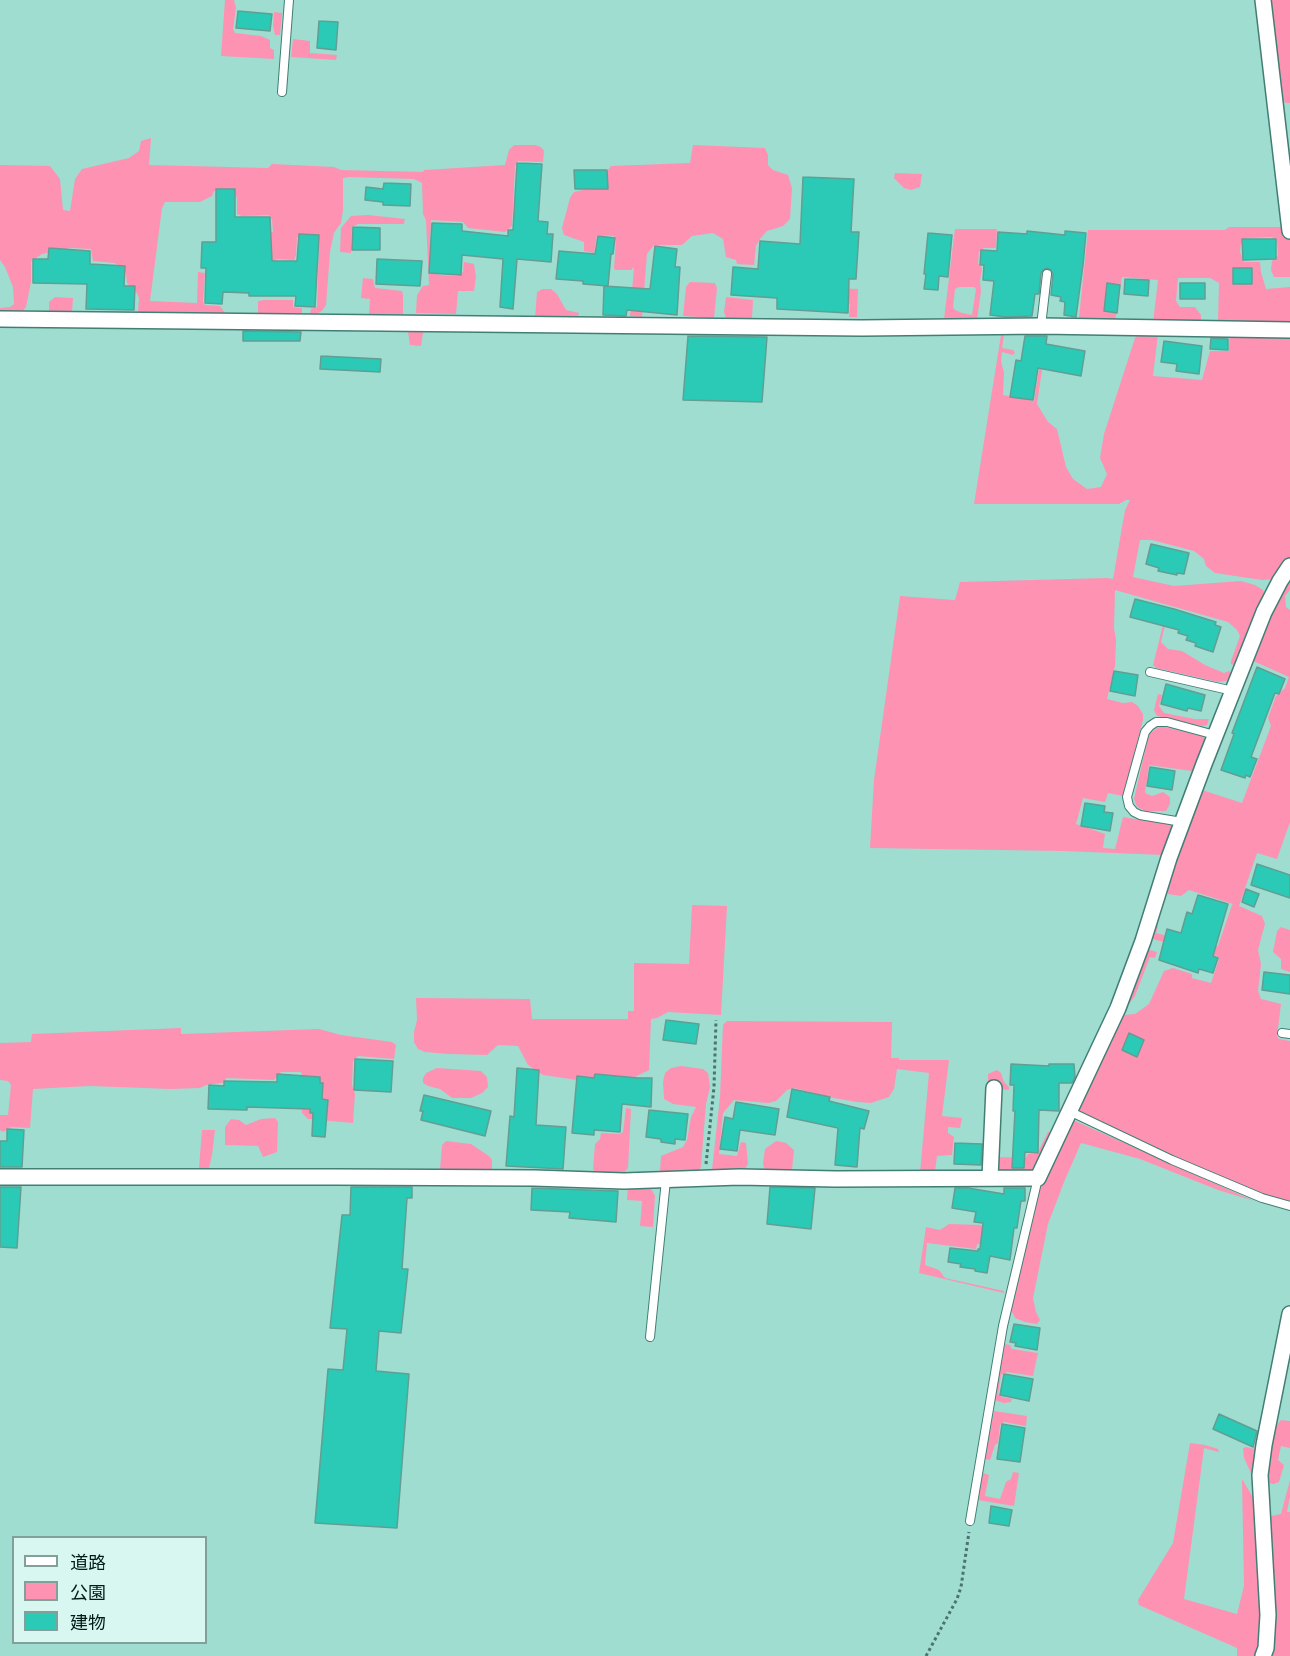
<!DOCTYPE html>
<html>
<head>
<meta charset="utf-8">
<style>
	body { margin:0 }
	#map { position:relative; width:1290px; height:1656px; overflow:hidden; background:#9fddd1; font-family:Ubuntu,"Noto Sans JP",sans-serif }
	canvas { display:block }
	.legend { position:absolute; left:12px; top:1536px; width:195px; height:108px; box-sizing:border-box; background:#d8f7f0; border:2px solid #839f99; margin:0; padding:8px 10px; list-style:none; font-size:18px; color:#031b17 }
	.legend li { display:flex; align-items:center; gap:12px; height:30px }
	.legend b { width:30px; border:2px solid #839f99 }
</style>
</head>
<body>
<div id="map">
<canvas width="1290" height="1656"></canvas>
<ul class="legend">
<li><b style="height:8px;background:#fff"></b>道路</li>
<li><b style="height:16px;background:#fe92b2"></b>公園</li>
<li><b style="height:16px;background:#2acab6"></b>建物</li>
</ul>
</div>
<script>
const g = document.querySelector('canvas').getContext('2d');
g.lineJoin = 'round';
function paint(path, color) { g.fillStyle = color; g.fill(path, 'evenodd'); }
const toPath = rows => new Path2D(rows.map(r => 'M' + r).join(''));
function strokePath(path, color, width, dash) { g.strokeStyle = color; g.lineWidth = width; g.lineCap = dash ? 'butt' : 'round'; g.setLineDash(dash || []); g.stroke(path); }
paint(toPath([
	[225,0,234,0,236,8,233,29,235,33,261,36,270,40,270,48,274,50,274,59,221,56],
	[1268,0,1290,0,1290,103,1286,103,1282,100],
	[274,12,282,13,280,35,275,35,273,26],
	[293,39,310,41,310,53,337,55,336,60,291,57],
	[151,138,149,165,268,168,272,164,334,167,341,170,423,172,424,170,505,165,509,150,514,145,535,145,541,147,544,151,543,162,518,161,515,166,512,226,505,232,468,228,463,222,431,220,430,246,437,249,437,270,439,275,458,276,463,272,464,262,474,264,476,277,474,291,458,291,456,314,416,313,417,295,423,286,429,285,426,220,423,214,422,183,414,179,349,177,343,178,343,210,341,223,334,233,330,252,326,305,322,311,316,314,310,314,311,309,317,307,319,245,316,238,297,237,296,255,294,260,277,259,274,261,273,266,249,233,273,232,272,220,269,215,242,216,237,214,237,198,233,190,219,190,214,191,212,196,200,202,165,202,162,208,150,301,197,303,198,272,205,273,203,302,205,305,220,306,226,314,138,312,139,298,137,293,127,283,126,273,115,263,93,261,91,249,71,248,42,254,31,261,31,282,26,307,22,312,15,315,0,314,0,308,10,307,14,304,13,287,5,267,0,260,0,165,50,166,60,179,63,210,70,211,75,179,82,169,129,158,139,151,141,141],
	[693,145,765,148,768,155,768,165,773,170,788,175,792,188,790,219,783,226,767,231,760,239,756,246,754,265,737,264,736,260,726,257,723,239,713,233,692,236,682,245,654,245,647,254,642,317,630,316,634,267,631,270,616,270,614,269,616,240,614,236,597,235,594,253,584,251,584,242,564,235,562,228,570,198,574,192,601,186,605,174,611,166,690,163],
	[895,173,922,174,920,187,911,190,904,188,894,178],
	[368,215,405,219,404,224,358,224,352,227,351,253,340,252,341,228,351,216],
	[1229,227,1285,227,1287,230,1288,240,1290,240,1290,277,1274,277,1271,270,1272,261,1278,255,1277,242,1272,237,1247,238,1241,242,1240,252,1244,262,1260,262,1261,272,1266,289,1290,287,1290,560,1275,579,1262,580,1215,573,1206,566,1204,559,1194,551,1152,540,1140,540,1133,577,1174,586,1241,581,1255,585,1263,590,1265,596,1238,663,1234,665,1231,664,1231,661,1240,636,1237,630,1228,622,1115,590,1114,628,1116,640,1115,666,1107,699,1123,703,1132,702,1138,706,1143,714,1143,720,1123,796,1108,793,1105,802,1083,798,1076,824,1105,834,1103,848,1115,849,1123,817,1159,823,1166,822,1171,825,1173,829,1164,855,1063,851,870,848,874,780,900,596,955,600,960,582,1107,578,1113,579,1125,510,1130,500,1126,500,1119,504,974,504,1001,335,1004,335,1002,348,1013,350,1015,353,1013,355,1002,352,1001,361,1004,373,1003,395,1034,401,1040,363,1043,363,1037,404,1048,422,1057,429,1066,467,1073,479,1087,489,1101,487,1107,474,1100,458,1104,434,1135,338,1139,334,1158,334,1153,376,1202,380,1210,351,1229,351,1230,325,1220,323,1218,320,1219,283,1210,278,1178,278,1176,301,1180,307,1195,307,1201,315,1201,325,1153,323,1158,280,1122,277,1115,321,1079,318,1088,230,1225,230],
	[955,229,997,229,996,248,984,248,979,252,978,263,982,268,980,281,981,291,977,320,944,319],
	[959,287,974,287,976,289,972,315,962,313,955,310,953,307,955,289],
	[363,278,373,279,375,288,402,291,403,295,403,314,369,314,370,299,361,298],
	[690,282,715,283,717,288,714,318,683,316,686,287],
	[833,288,858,289,857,317,849,317,850,304],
	[542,289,551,289,557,294,566,310,579,313,577,320,535,318,537,292],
	[55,297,73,298,72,312,49,311,49,302],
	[726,297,753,300,752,319,726,318,724,312],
	[264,300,293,300,293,307,302,308,302,313,258,313,258,301],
	[411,326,424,327,421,346,410,345,408,332],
	[1290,575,1290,590,1285,596,1286,607,1290,610,1290,822,1277,859,1257,853,1239,906,1262,916,1265,924,1258,950,1261,964,1258,991,1261,999,1281,1004,1277,1036,1279,1039,1290,1041,1290,1201,1271,1197,1171,1156,1080,1111,1079,1105,1119,1018,1124,1015,1135,1014,1149,1004,1164,971,1173,968,1192,974,1192,978,1211,983,1219,959,1217,956,1149,938,1154,925,1158,926,1156,933,1213,948,1218,946,1232,905,1233,904,1189,890,1181,896,1168,894,1166,890,1199,789,1242,803,1271,726,1268,718,1276,696,1285,688,1289,677,1251,660,1273,607],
	[1164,621,1166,621,1161,642,1168,649,1182,651,1205,665,1224,673,1229,671,1232,673,1230,678,1226,681,1218,682,1156,668,1153,665],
	[1158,694,1162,695,1159,706,1164,713,1195,719,1209,719,1207,725,1202,726,1157,716,1154,710],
	[1160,726,1203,736,1205,740,1192,771,1149,765,1145,793,1152,796,1163,792,1170,797,1170,804,1166,811,1145,811,1137,807,1134,799,1149,734],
	[692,905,727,906,721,1015,668,1012,657,1018,651,1019,649,1070,635,1077,577,1080,543,1075,528,1065,518,1046,498,1045,487,1055,449,1054,425,1052,418,1049,414,1042,414,1032,417,1020,416,998,530,999,532,1019,628,1019,628,1011,634,1011,634,963,689,964],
	[1281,927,1290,930,1290,972,1281,969,1281,959,1273,952,1277,931],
	[1146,949,1157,952,1155,958,1150,957,1135,996,1128,1005,1124,1004],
	[727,1021,892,1022,891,1058,899,1058,899,1060,949,1060,942,1116,962,1118,960,1128,948,1127,948,1133,954,1137,952,1155,937,1156,935,1171,920,1173,929,1073,897,1069,894,1089,889,1097,871,1103,857,1102,834,1098,794,1088,787,1090,776,1101,768,1103,734,1100,723,1113,719,1154,737,1156,741,1142,746,1143,748,1164,743,1172,712,1170,720,1097,723,1025],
	[181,1028,181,1034,319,1029,341,1035,392,1042,396,1045,394,1059,358,1056,353,1061,352,1085,355,1094,353,1123,308,1119,302,1113,303,1078,301,1072,281,1072,274,1080,227,1078,222,1083,206,1085,200,1088,171,1089,90,1086,33,1089,30,1128,11,1127,3,1132,0,1130,0,1115,8,1115,11,1085,8,1081,0,1080,0,1043,31,1042,32,1034],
	[681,1066,703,1069,708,1073,710,1087,706,1104,701,1166,699,1172,660,1172,661,1156,683,1147,687,1140,691,1117,696,1107,673,1104,664,1099,663,1082,665,1073,671,1068],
	[437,1068,481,1071,487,1077,488,1087,482,1093,471,1098,452,1098,440,1089,428,1086,423,1083,423,1078,426,1073],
	[997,1070,1001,1073,1004,1082,1009,1087,1009,1090,999,1089,988,1085,988,1074],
	[626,1108,631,1109,628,1168,623,1174,596,1173,593,1169,595,1144,600,1139,601,1133,620,1134,623,1132],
	[275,1118,278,1122,277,1152,263,1157,258,1146,225,1145,225,1127,231,1119,239,1120,246,1125,261,1119],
	[1075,1121,1254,1201,1218,1190,1140,1159,1081,1143,1064,1182,1048,1224,1033,1298,1036,1312,1040,1320,1037,1324,1025,1322,1015,1318,1011,1310,1041,1180,1070,1122],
	[202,1130,215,1130,212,1155,209,1168,199,1168],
	[1048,1132,1053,1132,1035,1168,1028,1172,997,1172,997,1157,1026,1158,1028,1154,1037,1154],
	[446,1141,471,1144,489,1156,492,1160,492,1172,440,1170,442,1145],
	[776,1141,786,1143,794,1150,792,1170,765,1170,763,1164,765,1149],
	[628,1187,646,1187,652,1190,655,1196,653,1227,640,1226,642,1201,627,1200],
	[949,1224,981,1225,995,1231,997,1247,977,1244,976,1249,927,1243,925,1265,939,1270,945,1278,1004,1291,1004,1293,919,1273,926,1227,940,1230],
	[1005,1344,1010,1345,1012,1349,1038,1353,1033,1376,1007,1372,1001,1375,998,1394,1002,1397,1012,1399,1011,1402,1004,1403,994,1400],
	[994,1411,1027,1416,1026,1426,1004,1422,1000,1425,998,1443,995,1445,990,1460,985,1459],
	[1281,1420,1290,1421,1290,1448,1281,1446,1278,1460,1284,1465,1279,1482,1274,1484,1264,1482,1275,1427],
	[1258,1438,1255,1474,1251,1473,1244,1458,1243,1448,1246,1447,1254,1449],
	[1190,1443,1205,1445,1218,1449,1219,1452,1204,1448,1184,1599,1237,1614,1244,1586,1242,1479,1267,1521,1271,1516,1281,1514,1290,1480,1290,1496,1287,1512,1290,1512,1290,1656,1237,1656,1237,1648,1139,1605,1138,1600,1173,1543],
	[1013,1472,1019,1473,1014,1506,978,1500,983,1473,989,1475,985,1496,1000,1499,1006,1482,1011,1479]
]), '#fe92b2');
const building = toPath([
	[238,11,272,14,270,31,236,28,238,11],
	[319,21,338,22,336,50,317,48,319,21],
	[517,163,542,164,538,221,548,222,547,234,553,234,551,262,517,259,513,309,500,307,503,259,462,255,461,275,429,273,432,223,462,224,462,231,508,236,508,230,513,230,517,163],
	[574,170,607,170,608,189,575,189,574,170],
	[803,177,854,179,851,232,859,232,856,279,849,279,848,313,777,309,777,298,731,295,733,267,758,269,760,241,800,244,803,177],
	[384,183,411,184,410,206,383,205,383,202,365,200,366,187,383,189,384,183],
	[216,189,235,189,235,217,270,217,272,261,297,261,299,234,319,235,315,307,295,306,296,296,249,296,249,293,223,292,222,304,205,303,206,268,201,268,202,242,216,242,216,189],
	[353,227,380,228,380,250,352,250,353,227],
	[1027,231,1065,235,1065,231,1086,233,1083,265,1076,317,1064,315,1065,302,1060,301,1061,297,1051,295,1053,274,1051,270,1047,268,1043,270,1041,273,1039,294,1035,294,1032,316,1006,317,990,315,994,281,983,280,984,265,980,265,981,250,997,251,998,232,1027,234,1027,231],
	[928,233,952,235,948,277,939,276,938,290,924,289,926,274,924,274,928,233],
	[598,236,615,238,613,254,611,254,608,286,583,284,583,281,556,279,559,251,595,254,598,236],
	[1242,239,1276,239,1276,259,1243,260,1242,239],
	[655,246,677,249,675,267,680,267,677,315,627,310,626,316,603,315,604,286,650,289,655,246],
	[49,248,90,251,90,264,125,266,124,286,135,286,134,310,86,309,87,284,33,283,33,259,48,259,49,248],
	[377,259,422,261,420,286,376,284,377,259],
	[1233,268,1252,268,1252,284,1233,284,1233,268],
	[1125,279,1149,280,1148,296,1124,294,1125,279],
	[1107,283,1120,285,1117,313,1104,311,1107,283],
	[1180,283,1205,283,1205,299,1180,299,1180,283],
	[243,331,301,332,300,341,243,341,243,331],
	[688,336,767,337,762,402,683,400,688,336],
	[1025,336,1047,336,1046,344,1085,351,1081,376,1038,368,1033,400,1010,397,1016,360,1021,361,1025,336],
	[1211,338,1228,339,1228,350,1210,349,1211,338],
	[1164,341,1202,346,1199,374,1176,371,1177,364,1161,362,1164,341],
	[321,356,381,359,380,372,320,369,321,356],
	[1151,544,1189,553,1184,574,1177,573,1177,575,1158,571,1159,568,1146,564,1151,544],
	[1135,599,1174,609,1216,622,1215,625,1221,627,1213,652,1195,646,1196,643,1186,640,1188,636,1178,633,1179,630,1130,617,1135,599],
	[1257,667,1285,679,1279,694,1275,693,1251,757,1257,759,1250,777,1246,775,1245,778,1221,770,1234,734,1232,733,1257,667],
	[1114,671,1138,675,1135,696,1110,691,1114,671],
	[1166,684,1205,695,1201,711,1188,708,1187,711,1161,704,1166,684],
	[1150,767,1175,771,1172,790,1147,786,1150,767],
	[1085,803,1105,806,1104,812,1113,813,1110,831,1081,826,1085,803],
	[1257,864,1290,875,1290,898,1251,885,1257,864],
	[1246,889,1259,894,1254,907,1242,902,1246,889],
	[1198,895,1228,904,1213,956,1218,958,1213,973,1199,969,1198,973,1159,960,1167,929,1181,933,1187,912,1192,914,1198,895],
	[1264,972,1290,975,1290,994,1262,990,1264,972],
	[666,1020,699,1024,696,1044,663,1040,666,1020],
	[1129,1033,1144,1040,1137,1057,1122,1050,1129,1033],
	[355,1059,393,1061,391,1092,354,1090,355,1059],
	[1011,1064,1049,1066,1049,1064,1074,1064,1075,1077,1072,1083,1059,1083,1059,1111,1039,1110,1038,1153,1025,1152,1024,1168,1012,1168,1015,1111,1013,1111,1014,1085,1010,1085,1011,1064],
	[517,1068,539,1070,536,1125,566,1127,563,1169,506,1166,510,1116,514,1117,517,1068],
	[277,1074,320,1077,320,1083,323,1083,322,1099,328,1100,325,1137,312,1136,313,1113,310,1113,310,1109,247,1107,247,1110,208,1109,209,1085,224,1086,224,1081,277,1082,277,1074],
	[595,1074,638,1078,652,1078,651,1107,622,1104,620,1132,594,1130,594,1135,572,1133,577,1076,594,1078,595,1074],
	[792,1089,830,1097,829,1101,869,1111,864,1129,860,1128,857,1167,835,1165,838,1128,787,1117,792,1089],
	[424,1095,491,1111,485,1136,421,1120,423,1111,420,1111,424,1095],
	[736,1102,779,1109,775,1135,740,1130,737,1151,720,1149,725,1117,733,1119,736,1102],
	[649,1110,688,1114,685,1140,675,1139,675,1144,661,1142,661,1139,646,1137,649,1110],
	[7,1129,24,1130,22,1167,0,1167,0,1141,7,1141,7,1129],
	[955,1143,982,1144,981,1165,954,1164,955,1143],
	[0,1187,21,1187,17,1248,0,1247,0,1187],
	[351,1187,412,1187,412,1198,407,1198,402,1269,408,1269,401,1333,379,1331,376,1371,409,1374,397,1528,315,1523,328,1369,343,1370,347,1329,330,1328,342,1215,350,1215,351,1187],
	[770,1187,815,1188,811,1229,767,1224,770,1187],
	[532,1188,618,1191,616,1222,569,1218,570,1212,531,1210,532,1188],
	[955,1188,968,1188,1004,1194,1004,1188,1025,1188,1025,1201,1021,1201,1017,1228,1014,1228,1010,1260,990,1256,987,1273,975,1271,975,1269,960,1267,961,1264,948,1262,950,1248,978,1251,978,1249,980,1249,983,1223,974,1222,976,1212,952,1208,955,1188],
	[1014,1324,1040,1328,1037,1350,1015,1346,1016,1343,1010,1342,1014,1324],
	[1004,1374,1033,1379,1029,1401,1000,1395,1004,1374],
	[1219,1414,1257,1431,1253,1447,1213,1429,1219,1414],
	[1002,1424,1025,1428,1020,1462,997,1459,1002,1424],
	[991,1506,1012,1510,1009,1526,989,1523,991,1506]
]);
paint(building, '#2acab6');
strokePath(building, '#629e93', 1.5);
const lane = toPath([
	[282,92,289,0],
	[1041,326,1047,274],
	[1150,672,1233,691],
	[1182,822,1140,815,1134,812,1129,806,1127,797,1145,732,1150,726,1156,722,1167,722,1215,735],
	[1282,1033,1290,1034],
	[1069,1111,1172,1160,1262,1198,1290,1206],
	[650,1337,666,1180],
	[970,1521,1003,1326,1038,1178]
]);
const street = toPath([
	[1263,0,1290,231],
	[0,319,862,328,1041,326,1290,330],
	[0,1177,337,1177,534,1178,624,1181,739,1177,836,1179,1038,1178,1118,1008,1143,941,1169,858,1204,764,1264,612,1280,581,1290,566],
	[990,1178,994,1088],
	[1263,1656,1266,1648,1268,1615,1260,1475,1264,1445,1290,1314]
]);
strokePath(lane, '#427e74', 10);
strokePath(street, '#427e74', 18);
strokePath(toPath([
	[706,1164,714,1087,716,1020],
	[926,1656,957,1599,961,1587,969,1532]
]), '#4b746c', 3, [3, 3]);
strokePath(lane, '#fff', 8);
strokePath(street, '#fff', 15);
</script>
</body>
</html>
